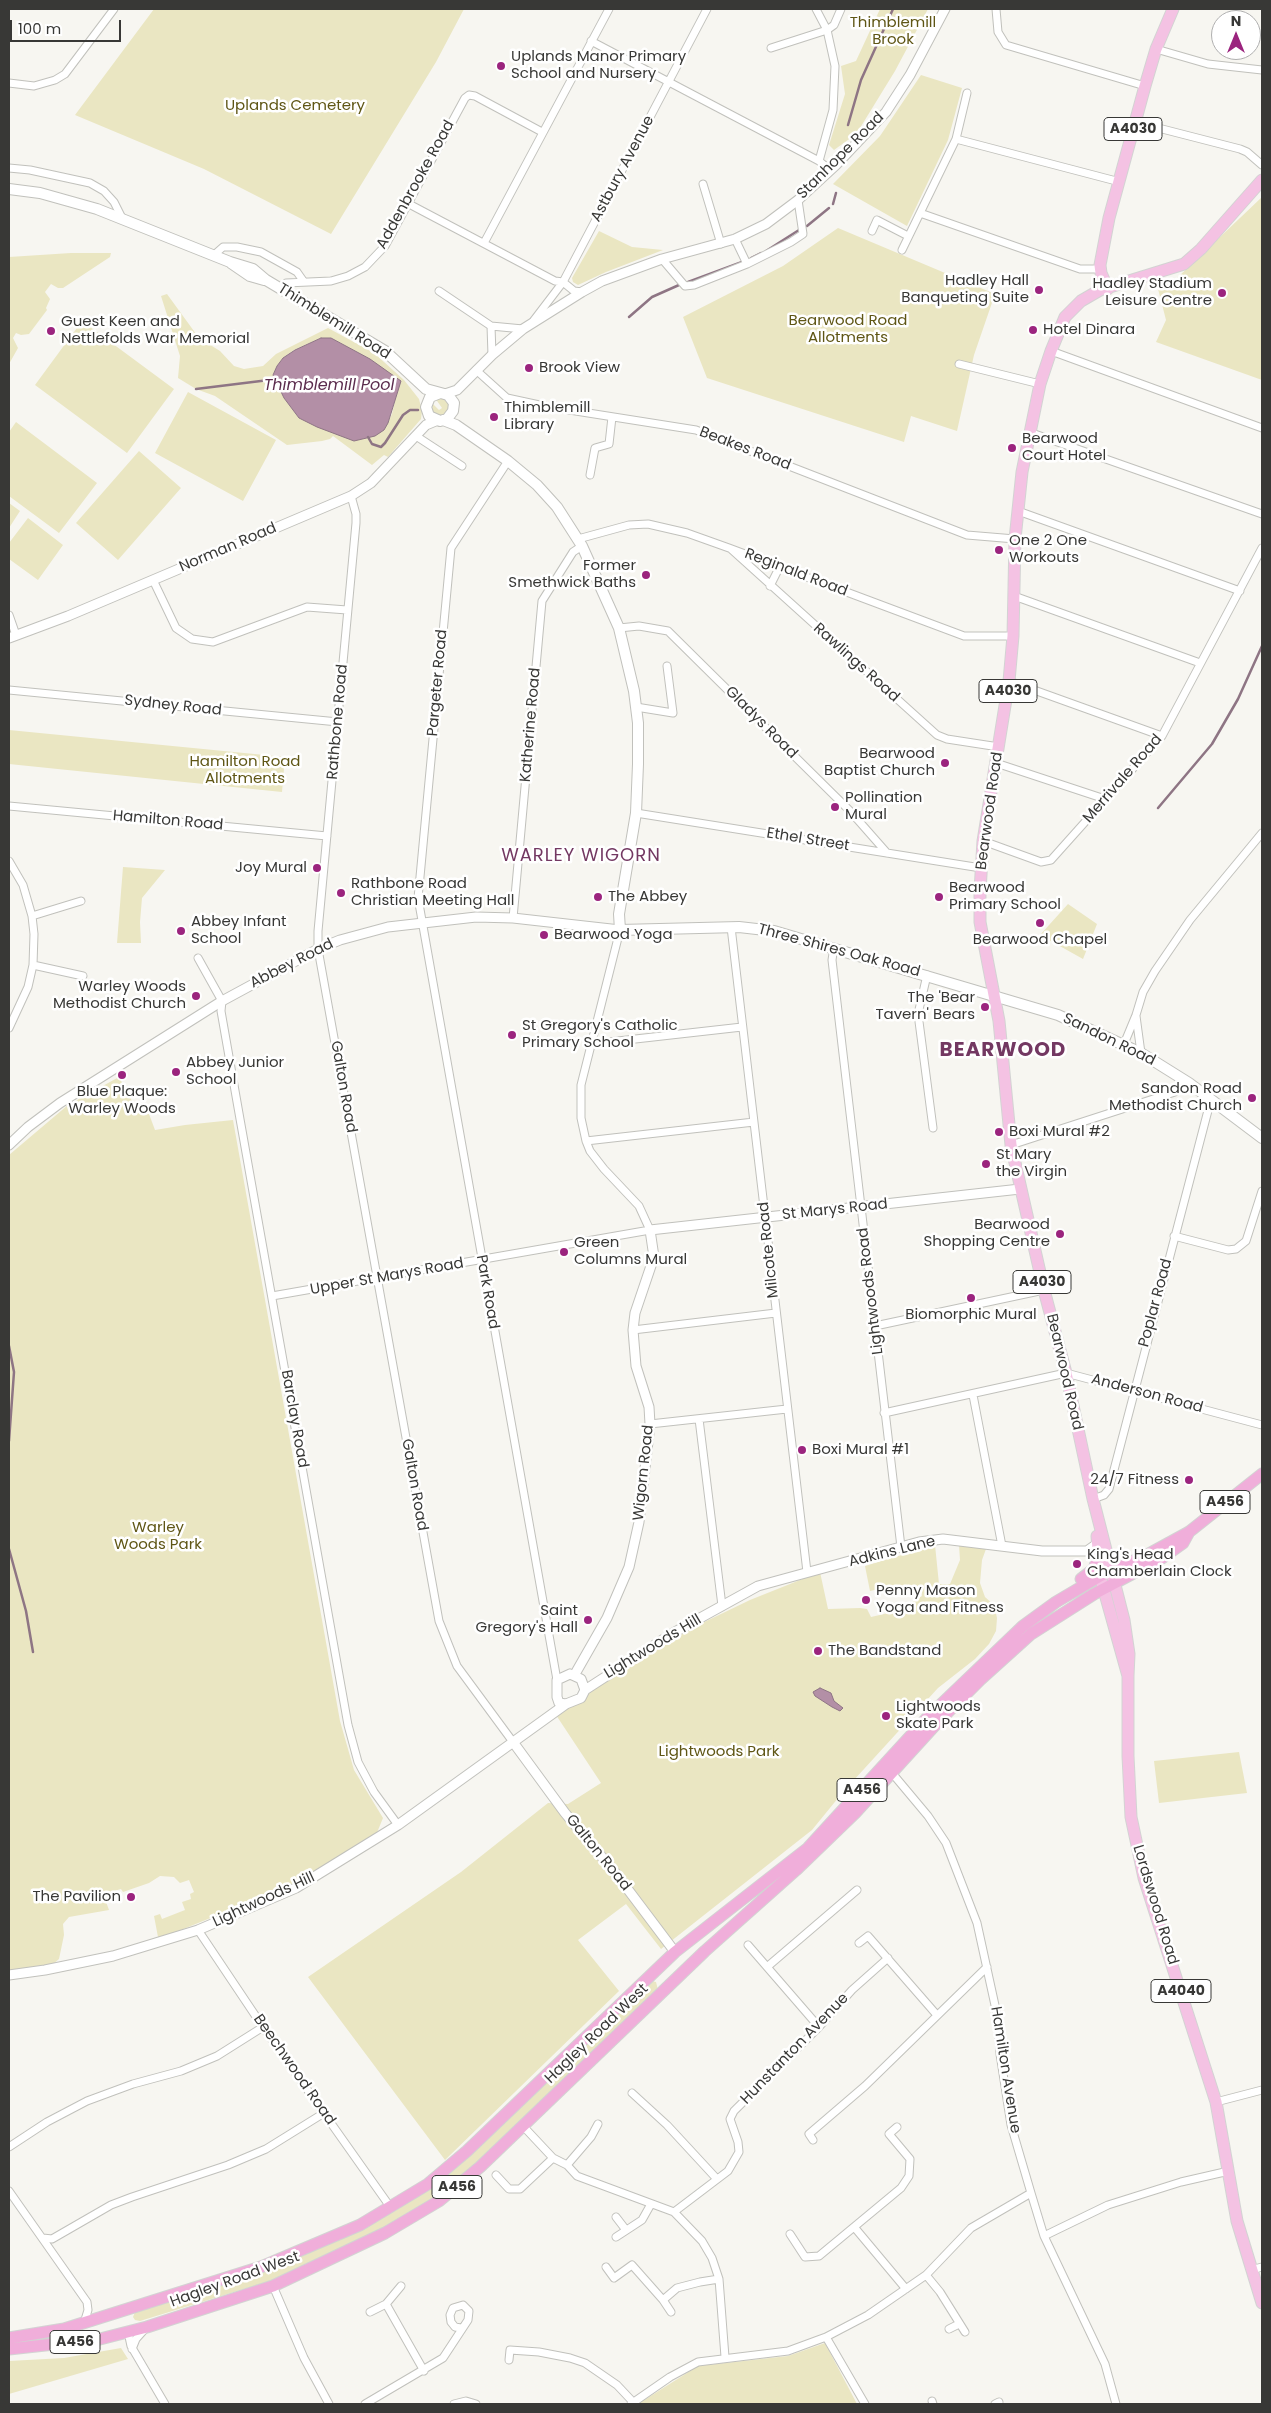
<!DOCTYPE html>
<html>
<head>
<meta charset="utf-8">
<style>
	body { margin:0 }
	#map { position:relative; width:1271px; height:2413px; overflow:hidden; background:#f7f6f1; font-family:Poppins,sans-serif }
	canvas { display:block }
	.frame { position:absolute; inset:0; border:10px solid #383836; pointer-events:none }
	.north { position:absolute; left:1211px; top:10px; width:50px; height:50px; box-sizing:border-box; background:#fff; border:1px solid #afafaf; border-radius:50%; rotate:0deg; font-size:14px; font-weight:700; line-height:20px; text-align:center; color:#383836 }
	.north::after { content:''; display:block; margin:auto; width:18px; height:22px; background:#9b247e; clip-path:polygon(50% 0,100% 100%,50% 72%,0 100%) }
	.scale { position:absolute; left:10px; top:20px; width:111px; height:22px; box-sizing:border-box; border:2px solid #383836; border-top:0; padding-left:6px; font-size:15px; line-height:18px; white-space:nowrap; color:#383836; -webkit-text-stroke:4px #fff; paint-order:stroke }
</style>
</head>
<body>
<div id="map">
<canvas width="1271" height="2413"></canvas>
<div class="frame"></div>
<div class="north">N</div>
<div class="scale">100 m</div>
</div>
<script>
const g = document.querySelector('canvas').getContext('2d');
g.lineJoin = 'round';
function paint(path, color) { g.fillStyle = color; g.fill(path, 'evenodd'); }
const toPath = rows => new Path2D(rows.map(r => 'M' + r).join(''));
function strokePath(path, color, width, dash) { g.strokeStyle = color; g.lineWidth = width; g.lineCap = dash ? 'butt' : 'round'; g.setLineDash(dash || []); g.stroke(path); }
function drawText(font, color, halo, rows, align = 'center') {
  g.font = font + ' Poppins,sans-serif'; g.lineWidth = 5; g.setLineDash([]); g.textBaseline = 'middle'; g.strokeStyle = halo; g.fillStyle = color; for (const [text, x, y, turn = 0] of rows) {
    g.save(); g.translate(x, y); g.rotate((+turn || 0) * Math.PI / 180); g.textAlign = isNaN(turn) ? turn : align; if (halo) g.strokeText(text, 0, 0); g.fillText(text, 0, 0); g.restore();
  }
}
paint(toPath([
	[154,9,464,9,436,62,331,234,204,169,75,115],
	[880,9,928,9,895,71,860,128,852,137,834,150,829,145,845,94,841,66,856,61],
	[921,75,962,88,948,140,907,226,833,184,880,136],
	[1262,197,1262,380,1156,342,1166,320,1157,285,1177,278],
	[838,228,995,294,974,355,957,431,911,416,904,442,707,378,683,317,783,266],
	[599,231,632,247,663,250,606,272,578,285,573,282,572,278],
	[71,253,111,253,110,257,63,288,58,288,51,284,45,292,50,299,46,308,47,310,29,334,21,335,16,333,13,338,18,348,9,364,9,257],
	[167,294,199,338,220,351,234,366,244,369,263,366,276,354,328,328,374,353,404,380,419,399,422,411,421,419,388,457,384,455,372,465,333,436,330,439,322,441,287,445,215,396,196,389,178,378,180,356,161,296],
	[321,338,331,338,370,359,390,375,396,396,392,414,384,430,343,436,299,418,284,398,273,375,277,366,283,358,294,350],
	[82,321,174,389,127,453,35,385],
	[188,392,276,440,243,501,155,453],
	[435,398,445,398,450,405,447,414,441,416,433,412,432,403,439,410,442,408],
	[16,422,97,483,59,533,9,496,9,432],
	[139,451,181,488,118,560,76,523],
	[9,503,20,511,9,528],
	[28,518,63,545,38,580,9,559,9,543],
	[9,730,285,757,282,792,9,764],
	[123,867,165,870,142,898,140,922,141,943,117,943],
	[1068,904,1097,924,1083,959,1040,935],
	[119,1077,132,1101,149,1114,155,1130,185,1125,233,1120,340,1721,354,1770,383,1818,376,1835,302,1881,166,1936,158,1937,154,1916,160,1914,162,1919,185,1910,182,1902,191,1899,190,1894,194,1892,189,1880,180,1883,174,1877,160,1876,149,1883,123,1892,121,1889,114,1891,115,1896,105,1899,109,1910,69,1917,63,1924,64,1935,59,1959,52,1965,9,1972,9,1155,68,1105],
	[935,1545,939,1584,950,1584,960,1560,959,1545,986,1549,982,1560,980,1583,985,1597,994,1605,997,1618,996,1631,989,1644,975,1659,938,1688,843,1792,812,1830,661,1949,626,1904,578,1940,619,1991,445,2160,308,1977,461,1872,548,1803,568,1804,601,1783,556,1715,636,1661,694,1627,750,1600,820,1572,828,1609,860,1608,867,1609,871,1617,897,1611,922,1596,921,1587,880,1593,879,1589,870,1591,865,1566],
	[1239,1752,1247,1793,1159,1803,1154,1761],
	[652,1981,656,1982,658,1990,450,2188,395,2223,273,2280,140,2321,135,2320,133,2317,135,2312,344,2236,395,2211,441,2181],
	[825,2343,857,2404,638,2404,698,2366,788,2356],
	[121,2348,128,2359,9,2394,9,2361,64,2358]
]), '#eae6c2');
const water = toPath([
	[321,338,331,338,370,359,401,381,388,423,384,430,375,436,354,441,317,427,299,418,284,398,273,375,277,366,283,358,295,350,321,338],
	[820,1688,831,1693,834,1701,843,1708,840,1711,832,1707,815,1696,813,1692,820,1688]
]);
paint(water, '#b38fa6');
strokePath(water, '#8e7584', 1);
strokePath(toPath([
	[848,125,861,80,893,9],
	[833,204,836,193],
	[807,226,829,208],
	[766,251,799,230],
	[751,258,761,253],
	[688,282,742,262],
	[629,317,652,297,679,285],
	[196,389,277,379],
	[368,437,372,444,381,447,385,443,403,415,410,410,418,410],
	[1158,808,1212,744,1238,699,1262,646],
	[9,1346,14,1372,9,1441],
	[9,1549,26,1611,33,1652]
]), '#8e7584', 2.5);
const minor = toPath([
	[816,9,827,30,835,66,833,110,819,161],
	[996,9,998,32,1006,45,1145,86],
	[591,41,819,161,830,170],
	[771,48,827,30,834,25,841,9],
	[1156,49,1208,64,1262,70],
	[9,83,34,86,55,80,65,74,114,9],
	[1135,122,1240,149,1247,152,1262,165],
	[956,139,1120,182],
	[9,168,30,170,90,183,104,191,114,202,122,218],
	[703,184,721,244],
	[409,204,555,281,563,282,574,291,582,292],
	[920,213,1080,269,1100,269],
	[872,231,877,220,908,236],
	[735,239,747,264],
	[484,243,609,9],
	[902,250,956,139,967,93],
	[214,255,223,247,237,247,261,252,297,272,304,282],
	[662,259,685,286,694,285,747,264,791,242,803,234,798,200],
	[281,289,286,283,331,281,348,276,365,267,385,246,465,98,469,95,475,96,542,132],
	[439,291,491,326],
	[534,320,563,282,707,9],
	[1051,351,1262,428],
	[492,355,491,326,523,329],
	[959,364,1040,384],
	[476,370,507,398,544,406,696,430,967,535,1015,539],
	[1029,432,1262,514],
	[416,436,462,466],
	[508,461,451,548,418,898,557,1680],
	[590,475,595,448,609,444,612,417],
	[351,496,356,514,356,523,318,931,318,949,439,1621,457,1666,513,1742],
	[1018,511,1240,591],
	[578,539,629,525,648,524,687,533,729,548,964,636,1013,636],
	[732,550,937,735,947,739,999,747],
	[153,580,176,628,192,639,213,642,307,607,347,610],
	[770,586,780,566],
	[1014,596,1200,663],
	[9,615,16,635],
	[619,628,639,626,668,631,850,811,887,853],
	[1009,681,1162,736],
	[9,690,338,722],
	[636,707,673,713,667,666],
	[996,763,1105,799],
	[9,806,327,836],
	[636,813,981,868],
	[983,841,1041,862,1051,860,1162,736,1262,548],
	[9,861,23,885,32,916,34,934,33,965,28,987,9,1028],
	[32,916,81,901],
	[513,918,542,601,573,552,582,546],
	[731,927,807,1572],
	[834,947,832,960,901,1547],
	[198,958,222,1001,221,1011,240,1119,348,1725,358,1762,374,1792,398,1825],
	[33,965,83,976],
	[927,975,918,1014,933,1128],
	[1136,1016,1141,1053],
	[591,1044,742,1027],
	[1124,1044,1136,1015,1143,992,1155,971,1190,920,1262,833],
	[586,1141,754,1122],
	[1011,1145,1175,1092,1189,1083],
	[1174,1236,1228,1250,1236,1249,1246,1241,1262,1191],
	[272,1296,650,1230,639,1206,604,1169,590,1151,586,1141,581,1118,581,1085,620,930],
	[875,1326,1044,1290],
	[633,1330,776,1313],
	[973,1395,1002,1546],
	[884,1413,1066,1373,1262,1425],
	[699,1419,722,1606],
	[650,1424,787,1409],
	[1093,1499,1104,1495,1109,1489,1211,1099],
	[892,1773,928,1816,946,1843,977,1923,998,2019,1000,2054,1011,2125,1031,2193,1044,2236,1105,2364,1116,2404],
	[198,1930,263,2027,391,2208],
	[859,1943,868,1936,936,2014],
	[748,1945,819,2027],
	[767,1967,857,1890],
	[632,2093,667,2125,716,2178],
	[1216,2102,1262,2090],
	[523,2126,553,2158,567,2165,577,2176,674,2212,702,2241,712,2258,719,2279,725,2357],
	[813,2140,809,2134,865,2086,987,1967],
	[9,2147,47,2122,87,2101,133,2084,181,2071,217,2056,263,2027],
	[567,2165,591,2137,598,2124],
	[496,2175,509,2189,520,2189,553,2158],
	[9,2191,87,2302,88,2310,84,2323],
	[674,2212,728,2171,739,2152,738,2142,730,2119,734,2111,819,2027,852,1990,888,1958],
	[616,2217,626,2230],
	[855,2228,906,2289],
	[790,2234,805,2257,819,2256,901,2188,909,2176,910,2159,889,2134,897,2127],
	[1044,2236,1108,2205,1181,2182,1229,2171],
	[616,2237,642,2220,651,2204],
	[43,2238,52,2239,111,2205,132,2197,228,2165,266,2149,324,2113],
	[606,2267,614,2278,632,2265,663,2300,671,2312],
	[1251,2270,1262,2267],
	[926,2275,940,2292,965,2332],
	[273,2286,304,2358,329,2404],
	[663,2300,677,2288,700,2282,719,2279],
	[386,2304,424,2371],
	[370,2312,386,2304,401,2286],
	[949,2329,959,2324],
	[128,2332,131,2346,165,2404],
	[826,2337,865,2404],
	[132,2349,136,2339,145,2329],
	[509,2360,510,2350,539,2352,570,2358,585,2363,617,2385,633,2402],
	[932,2401,933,2404],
	[365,2404,443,2358,468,2320,469,2311,463,2305,453,2308,450,2315,451,2322,455,2327,461,2328],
	[454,2404,466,2401,476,2404],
	[631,2404,670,2377,698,2362,788,2351,826,2337,868,2315,926,2275,971,2228,1031,2193],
	[995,2404,999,2402]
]);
const tertiary = toPath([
	[445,394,457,390,492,355,523,329,582,292,602,281,662,259,735,239,766,224,798,200,836,165,886,112,910,75,945,9],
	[9,638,68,616,351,496,371,483,426,425,438,420],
	[9,1145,28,1127,60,1103,222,1001,318,949,340,940,388,927,476,917,513,918,620,930],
	[570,1674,581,1679,585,1690,581,1698,566,1704,559,1703,557,1697,557,1680,570,1674],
	[575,1674,607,1618,629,1567,639,1522,650,1424,649,1407,636,1366,633,1330,635,1313,654,1257,650,1230,1020,1189],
	[585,1690,673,1633,758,1586,919,1542,943,1539,1042,1551,1087,1551,1097,1544],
	[513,1742,565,1813,617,1875,675,1952],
	[9,1975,45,1970,113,1956,198,1930,296,1888,398,1825,566,1704]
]);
const secondary = toPath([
	[9,189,40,193,97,209,230,262,253,269,266,280,385,351,426,389,448,395,454,403,453,411,447,419,440,421,429,416,426,407,430,397,440,393],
	[231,263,250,276,264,280],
	[443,420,456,425,508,461,537,485,557,507,582,546,619,628,634,691,638,723,638,764,636,813,619,914,620,930],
	[620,930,739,927,774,931,1058,1015,1141,1053,1189,1083,1262,1138]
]);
const primary = toPath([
	[1108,289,1101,273,1100,265,1109,218,1145,86,1156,49,1173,9],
	[1097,1536,1100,1576,1128,1676,1128,1756,1131,1817,1144,1878,1216,2102,1237,2221,1262,2303],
	[1128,1676,1129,1654,1124,1620,1093,1499,1066,1373,1044,1290,1011,1145,999,1021,980,922,980,891,983,841,1009,681,1013,636,1015,539,1022,472,1040,384,1051,351,1065,317,1081,301,1100,290,1184,264,1201,249,1262,180]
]);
const trunk = toPath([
	[1081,1579,1094,1569,1097,1560],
	[9,2338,64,2329,261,2267,360,2225,428,2184,467,2151,675,1952,808,1848,928,1717,1023,1626,1056,1602,1100,1576,1147,1555,1189,1532,1262,1474],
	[9,2349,100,2339,147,2327,273,2286,385,2233,439,2201,480,2167,705,1951,796,1870,855,1813,936,1724,980,1680,1031,1634,1094,1594,1162,1558,1183,1543,1189,1532]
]);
strokePath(minor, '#c1c1bc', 9);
strokePath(tertiary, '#c1c1bc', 11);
strokePath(secondary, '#c1c1bc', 12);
strokePath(primary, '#d3d3d3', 13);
strokePath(trunk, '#d3d3d3', 13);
strokePath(minor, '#fff', 7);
strokePath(tertiary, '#fff', 9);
strokePath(secondary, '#fff', 10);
strokePath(primary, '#f4c2e3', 11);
strokePath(trunk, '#f0aeda', 11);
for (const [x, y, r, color] of [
	[501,66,5,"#9b247e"],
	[1039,290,5,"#9b247e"],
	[1222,293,5,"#9b247e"],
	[1033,330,5,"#9b247e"],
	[51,331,5,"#9b247e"],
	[529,368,5,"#9b247e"],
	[494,417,5,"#9b247e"],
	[1012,448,5,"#9b247e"],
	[999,550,5,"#9b247e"],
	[646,575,5,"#9b247e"],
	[945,763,5,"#9b247e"],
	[835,807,5,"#9b247e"],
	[317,868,5,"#9b247e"],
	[341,893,5,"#9b247e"],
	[598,897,5,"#9b247e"],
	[939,897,5,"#9b247e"],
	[1040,923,5,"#9b247e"],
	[181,931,5,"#9b247e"],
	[544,935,5,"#9b247e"],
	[196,996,5,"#9b247e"],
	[985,1007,5,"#9b247e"],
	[512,1035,5,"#9b247e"],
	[176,1072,5,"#9b247e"],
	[122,1075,5,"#9b247e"],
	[1252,1098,5,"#9b247e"],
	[999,1132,5,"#9b247e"],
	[986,1164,5,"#9b247e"],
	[1060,1234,5,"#9b247e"],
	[564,1252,5,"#9b247e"],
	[971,1298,5,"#9b247e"],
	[802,1450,5,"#9b247e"],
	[1189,1480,5,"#9b247e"],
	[1077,1564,5,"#9b247e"],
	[866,1600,5,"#9b247e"],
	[588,1620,5,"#9b247e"],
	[818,1651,5,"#9b247e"],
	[886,1716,5,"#9b247e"],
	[131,1897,5,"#9b247e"]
]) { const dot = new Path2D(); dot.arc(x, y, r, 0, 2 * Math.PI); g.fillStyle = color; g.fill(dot); strokePath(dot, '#fff', 2); }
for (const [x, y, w] of [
	[1133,129,58],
	[1008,691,58],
	[1042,1282,58],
	[1225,1502,50],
	[862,1790,50],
	[1181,1991,60],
	[457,2187,50],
	[75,2342,50]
]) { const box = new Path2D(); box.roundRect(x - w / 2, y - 11.5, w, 23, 4); g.fillStyle = '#fff'; g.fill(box); strokePath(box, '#383836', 1); }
drawText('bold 14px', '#383836', null, [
	["A4030",1133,129],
	["A4030",1008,691],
	["A4030",1042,1282],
	["A456",1225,1502],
	["A456",862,1790],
	["A4040",1181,1991],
	["A456",457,2187],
	["A456",75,2342]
]);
drawText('15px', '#5f5615', '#fff', [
	["Thimblemill",893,23],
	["Brook",893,40],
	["Uplands Cemetery",295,106],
	["Bearwood Road",848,321],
	["Allotments",848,338],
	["Hamilton Road",245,762],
	["Allotments",245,779],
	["Warley",158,1528],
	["Woods Park",158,1545],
	["Lightwoods Park",719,1752]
]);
drawText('15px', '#383836', '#fff', [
	["Uplands Manor Primary",511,57],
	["School and Nursery",511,74],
	["Hadley Hall",1029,281,"right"],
	["Banqueting Suite",1029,298,"right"],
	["Hadley Stadium",1212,284,"right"],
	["Leisure Centre",1212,301,"right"],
	["Guest Keen and",61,322],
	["Nettlefolds War Memorial",61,339],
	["Hotel Dinara",1043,330],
	["Brook View",539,368],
	["Thimblemill",504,408],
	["Library",504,425],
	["Bearwood",1022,439],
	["Court Hotel",1022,456],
	["One 2 One",1009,541],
	["Workouts",1009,558],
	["Former",636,566,"right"],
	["Smethwick Baths",636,583,"right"],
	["Bearwood",935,754,"right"],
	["Baptist Church",935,771,"right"],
	["Pollination",845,798],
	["Mural",845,815],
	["Joy Mural",307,868,"right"],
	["Rathbone Road",351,884],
	["Christian Meeting Hall",351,901],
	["Bearwood",949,888],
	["Primary School",949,905],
	["The Abbey",608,897],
	["Abbey Infant",191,922],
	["School",191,939],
	["Bearwood Yoga",554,935],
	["Bearwood Chapel",1040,940,"center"],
	["Warley Woods",186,987,"right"],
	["Methodist Church",186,1004,"right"],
	["The 'Bear",975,998,"right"],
	["Tavern' Bears",975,1015,"right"],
	["St Gregory's Catholic",522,1026],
	["Primary School",522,1043],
	["Abbey Junior",186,1063],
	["School",186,1080],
	["Sandon Road",1242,1089,"right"],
	["Methodist Church",1242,1106,"right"],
	["Blue Plaque:",122,1092,"center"],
	["Warley Woods",122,1109,"center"],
	["Boxi Mural #2",1009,1132],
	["St Mary",996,1155],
	["the Virgin",996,1172],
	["Bearwood",1050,1225,"right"],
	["Shopping Centre",1050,1242,"right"],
	["Green",574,1243],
	["Columns Mural",574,1260],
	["Biomorphic Mural",971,1315,"center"],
	["Boxi Mural #1",812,1450],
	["24/7 Fitness",1179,1480,"right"],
	["King's Head",1087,1555],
	["Chamberlain Clock",1087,1572],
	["Penny Mason",876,1591],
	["Yoga and Fitness",876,1608],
	["Saint",578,1611,"right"],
	["Gregory's Hall",578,1628,"right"],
	["The Bandstand",828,1651],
	["Lightwoods",896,1707],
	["Skate Park",896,1724],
	["The Pavilion",121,1897,"right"]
], 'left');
drawText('15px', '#383836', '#fff', [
	["Stanhope Road",841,156,-45],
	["Astbury Avenue",623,169,-62],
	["Addenbrooke Road",416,185,-61],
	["Thimblemill Road",334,322,32],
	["Beakes Road",745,449,21],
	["Norman Road",228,548,-23],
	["Reginald Road",796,573,21],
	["Rawlings Road",856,663,42],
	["Pargeter Road",438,683,-85],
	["Sydney Road",173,706,6],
	["Rathbone Road",338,722,-85],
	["Gladys Road",761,723,45],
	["Katherine Road",531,725,-85],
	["Merrivale Road",1123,779,-49],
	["Bearwood Road",990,811,-82],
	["Hamilton Road",168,821,5],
	["Ethel Street",808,840,9],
	["Three Shires Oak Road",839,951,15],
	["Abbey Road",292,964,-27],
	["Sandon Road",1109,1040,26],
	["Galton Road",343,1087,80],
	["St Marys Road",835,1210,-6],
	["Milcote Road",769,1250,-96],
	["Upper St Marys Road",387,1277,-10],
	["Lightwoods Road",871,1291,-97],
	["Park Road",487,1292,80],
	["Poplar Road",1156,1303,-75],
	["Bearwood Road",1064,1372,77],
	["Anderson Road",1147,1394,15],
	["Barclay Road",294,1419,80],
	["Wigorn Road",644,1473,-84],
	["Galton Road",414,1485,80],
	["Adkins Lane",892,1552,-14],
	["Lightwoods Hill",653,1647,-31],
	["Galton Road",598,1853,51],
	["Lightwoods Hill",264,1900,-25],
	["Lordswood Road",1155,1905,73],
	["Hagley Road West",597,2034,-44],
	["Hunstanton Avenue",795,2049,-46],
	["Beechwood Road",294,2070,55],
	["Hamilton Avenue",1005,2070,81],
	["Hagley Road West",235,2280,-20]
]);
drawText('italic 16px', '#5b2c4d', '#fff', [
	["Thimblemill Pool",329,386]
]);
g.letterSpacing = '1px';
drawText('18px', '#733862', '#fff', [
	["WARLEY WIGORN",581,856]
]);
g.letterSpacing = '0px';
g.letterSpacing = '1px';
drawText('bold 20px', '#733862', '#fff', [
	["BEARWOOD",1003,1051]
]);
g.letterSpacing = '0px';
</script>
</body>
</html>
